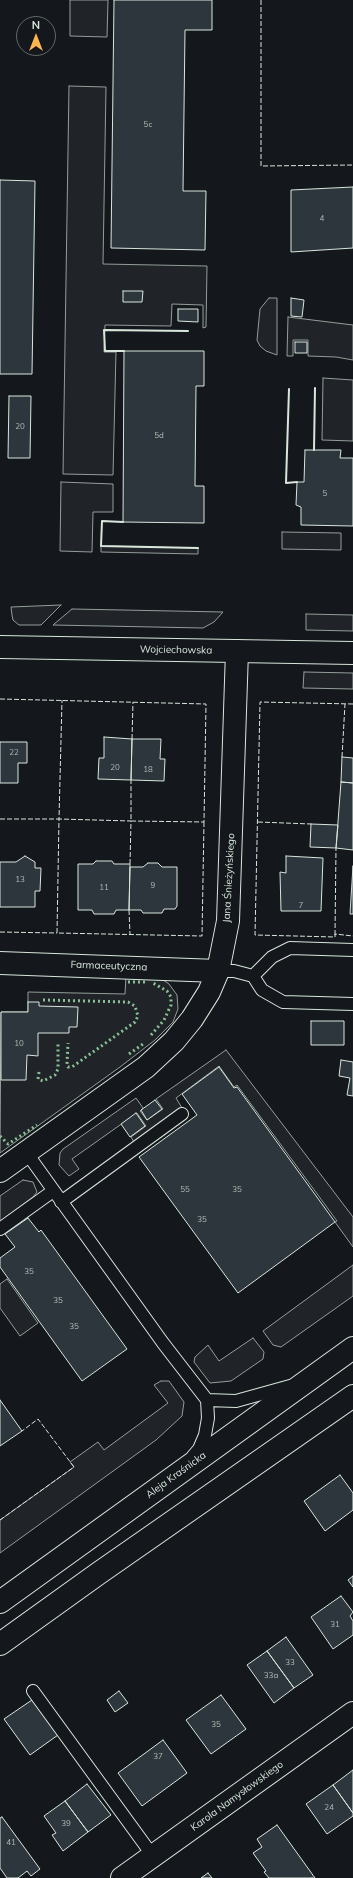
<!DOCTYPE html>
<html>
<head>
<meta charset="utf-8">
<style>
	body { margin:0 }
	#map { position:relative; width:353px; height:1878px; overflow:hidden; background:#14181c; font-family:Mulish,sans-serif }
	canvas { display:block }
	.north { position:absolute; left:16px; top:16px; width:40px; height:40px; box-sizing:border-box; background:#14181c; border:1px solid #626a69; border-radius:50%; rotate:0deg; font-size:11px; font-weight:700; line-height:16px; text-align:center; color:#d8e6dc }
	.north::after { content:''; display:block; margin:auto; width:14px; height:18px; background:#ffb74d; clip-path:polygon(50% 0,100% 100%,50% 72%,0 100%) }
</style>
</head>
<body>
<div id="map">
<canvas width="353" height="1878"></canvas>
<div class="north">N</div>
</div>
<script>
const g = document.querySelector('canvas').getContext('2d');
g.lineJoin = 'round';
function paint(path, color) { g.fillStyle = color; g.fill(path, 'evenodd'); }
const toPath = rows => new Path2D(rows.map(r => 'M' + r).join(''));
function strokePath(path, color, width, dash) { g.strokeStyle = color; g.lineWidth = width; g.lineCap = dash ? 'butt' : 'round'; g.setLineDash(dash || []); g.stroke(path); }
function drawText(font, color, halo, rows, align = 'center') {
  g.font = font + ' Mulish,sans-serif'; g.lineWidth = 3; g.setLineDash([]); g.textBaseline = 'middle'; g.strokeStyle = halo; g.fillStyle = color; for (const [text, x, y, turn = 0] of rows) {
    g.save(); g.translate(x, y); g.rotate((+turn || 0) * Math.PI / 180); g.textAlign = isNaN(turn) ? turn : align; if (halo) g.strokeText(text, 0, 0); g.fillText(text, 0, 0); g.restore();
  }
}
const green = toPath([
	[70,0,108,0,107,37,70,36,70,0],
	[69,86,106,87,103,264,207,266,206,327,203,328,203,305,172,304,171,326,105,325,104,352,116,352,113,475,63,474,69,86],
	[269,298,277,298,277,355,266,351,260,346,257,340,260,309,269,298],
	[288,317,353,325,353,360,336,357,308,356,308,340,293,340,293,356,287,356,288,317],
	[323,378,353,380,353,441,322,440,323,378],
	[61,482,113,484,113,512,93,512,92,552,60,551,61,482],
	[282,532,341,533,341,550,282,549,282,532],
	[101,546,198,548,198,554,101,552,101,546],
	[61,605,41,625,19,625,13,620,12,615,11,607,61,605],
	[72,609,223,612,214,622,203,628,53,625,72,609],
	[306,614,353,615,353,631,306,630,306,614],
	[304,672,353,673,353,689,303,688,304,672],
	[126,976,157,976,169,984,177,995,178,1009,173,1022,155,1040,120,1067,0,1153,1,1012,28,1012,28,992,125,994,126,976],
	[226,1050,353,1217,353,1247,335,1222,337,1221,237,1085,234,1087,219,1066,176,1098,182,1108,134,1142,131,1137,146,1126,137,1113,72,1159,79,1169,69,1176,59,1165,60,1153,63,1149,136,1098,143,1108,140,1111,147,1120,163,1109,156,1099,226,1050],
	[23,1180,33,1182,37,1192,33,1197,0,1221,0,1196,23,1180],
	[353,1265,353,1296,281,1347,273,1345,263,1331,353,1265],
	[7,1279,38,1323,20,1336,0,1308,0,1284,7,1279],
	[253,1338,264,1352,263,1359,231,1381,210,1383,194,1362,195,1357,208,1345,219,1361,253,1338],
	[161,1381,169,1381,184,1402,182,1416,156,1440,0,1553,0,1520,74,1467,70,1462,98,1442,104,1450,168,1403,154,1385,161,1381]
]);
paint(green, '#202428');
strokePath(green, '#939e99', 1);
const building = toPath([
	[114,0,212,0,212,30,185,30,183,191,206,191,205,250,111,248,114,0],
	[0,180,35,181,32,374,0,374,0,180],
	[353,187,353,248,291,252,291,190,353,187],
	[123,291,143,291,142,302,123,302,123,291],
	[291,298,304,300,302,317,291,316,291,298],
	[178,309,198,309,198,322,178,321,178,309],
	[295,342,307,342,307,353,295,353,295,342],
	[124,351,204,351,204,386,196,386,195,486,204,486,204,523,123,522,124,351],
	[9,396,31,396,30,458,8,458,9,396],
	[305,450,341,450,340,458,353,458,353,526,301,525,301,507,296,505,297,482,304,482,305,450],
	[104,737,132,739,131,780,98,779,99,758,104,758,104,737],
	[132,739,161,739,160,759,165,759,164,781,131,780,132,739],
	[0,742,27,742,27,763,18,763,18,783,0,783,0,742],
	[342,757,353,758,353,783,341,782,342,757],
	[341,782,353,783,353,850,336,848,341,782],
	[311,824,338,825,336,848,310,847,311,824],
	[25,856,35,862,35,868,41,868,40,891,35,891,35,907,0,907,0,862,16,862,25,856],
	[286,856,323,858,321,911,281,911,280,872,286,873,286,856],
	[96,861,112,861,114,864,130,864,129,910,116,910,114,914,94,914,92,910,78,910,78,864,93,864,96,861],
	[148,863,158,863,162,867,177,867,177,906,175,909,164,909,162,913,143,913,141,910,129,910,130,867,143,867,148,863],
	[353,866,353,914,350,914,353,866],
	[28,1002,39,1002,39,1006,78,1007,77,1027,69,1027,69,1033,38,1033,38,1056,27,1055,26,1080,1,1080,1,1012,28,1012,28,1002],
	[311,1021,344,1021,344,1045,311,1045,311,1021],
	[341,1060,353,1062,353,1096,347,1095,350,1078,339,1076,341,1060],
	[219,1067,234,1088,237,1087,335,1222,238,1293,139,1157,197,1115,182,1094,219,1067],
	[155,1100,162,1109,147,1120,141,1110,155,1100],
	[136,1113,145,1126,130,1137,121,1124,136,1113],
	[28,1218,39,1232,41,1230,127,1349,82,1381,0,1267,0,1258,15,1247,5,1234,28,1218],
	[0,1400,22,1431,0,1446,0,1400],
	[340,1475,353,1493,353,1510,325,1531,304,1501,340,1475],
	[353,1576,353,1587,348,1580,353,1576],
	[341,1596,353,1612,350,1616,353,1621,353,1635,333,1649,311,1617,341,1596],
	[286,1637,313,1675,294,1688,267,1651,286,1637],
	[267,1651,294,1688,274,1703,247,1665,267,1651],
	[119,1691,128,1703,115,1712,107,1700,119,1691],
	[221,1695,246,1729,211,1754,186,1720,221,1695],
	[32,1700,58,1735,30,1755,4,1719,32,1700],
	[163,1740,187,1773,142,1806,118,1773,163,1740],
	[353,1770,353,1813,333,1785,353,1770],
	[87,1784,111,1815,88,1832,65,1801,87,1784],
	[333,1785,353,1813,353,1816,327,1834,306,1804,333,1785],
	[65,1801,88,1832,63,1851,52,1835,56,1833,44,1816,65,1801],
	[2,1817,40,1869,31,1876,27,1871,18,1878,7,1878,0,1868,0,1818,2,1817],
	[277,1825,315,1878,269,1878,264,1872,266,1871,253,1853,262,1847,257,1839,277,1825],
	[208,1873,212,1878,201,1878,208,1873]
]);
paint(building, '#2c363c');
strokePath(building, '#d8e6dc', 1);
const lane = toPath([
	[218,971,234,971,253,976,262,990,283,1002,353,1004],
	[253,976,272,957,290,948,353,950],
	[26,1152,163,1343,207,1400,208,1418,205,1435,199,1449,193,1456],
	[61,1202,182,1114],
	[0,1229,53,1191],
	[207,1400,236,1401,290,1386],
	[33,1691,153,1856]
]);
const street = toPath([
	[0,963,218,971],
	[0,1171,146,1067,174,1041,192,1019,209,992,218,971,228,921,237,651],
	[122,1878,353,1713]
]);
const secondary = toPath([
	[0,647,353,653],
	[0,1602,353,1348],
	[0,1644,99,1573,353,1396]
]);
strokePath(lane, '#d8e6dc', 14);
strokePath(street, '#d8e6dc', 24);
strokePath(secondary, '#d8e6dc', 24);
strokePath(lane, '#14181c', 12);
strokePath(street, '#14181c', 22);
strokePath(secondary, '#14181c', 22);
strokePath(toPath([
	[128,982,145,982],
	[43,1000,128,1002,135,1006,138,1016,135,1022,72,1067,68,1067,67,1064,68,1043],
	[151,1035,164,1020,171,1005,171,997,167,991,153,983],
	[129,1054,143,1044],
	[39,1072,38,1079,43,1081,55,1075,58,1069,58,1043],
	[0,1136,8,1144,37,1125]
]), '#8ac095', 3, [2, 3]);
strokePath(toPath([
	[261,0,261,166,353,165],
	[0,699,206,704,204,822,131,821,131,780],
	[353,704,260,702,255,935,335,937,335,934,353,936],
	[132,739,133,702],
	[342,757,345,704],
	[0,819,59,819,62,700],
	[258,822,311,824],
	[130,864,131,821,59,819,57,933,202,936,204,822],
	[129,910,130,934],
	[0,932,57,933],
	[335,935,336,848],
	[0,1520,74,1467,38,1419,22,1431]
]), '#d8e6dc', 1, [5, 2]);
strokePath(toPath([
	[124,351,105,351,104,330,188,331],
	[289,389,286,483,297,482],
	[314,450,315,388],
	[123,522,102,521,101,546,198,548]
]), '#d8e6dc', 2);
drawText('8px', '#adbab4', null, [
	["5c",148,125],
	["4",322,219],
	["20",20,427],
	["5d",159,436],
	["5",325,494],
	["22",14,753],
	["20",115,768],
	["18",148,770],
	["13",20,880],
	["9",153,886],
	["11",104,888],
	["7",301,906],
	["10",19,1044],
	["55",185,1190],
	["35",237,1190],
	["35",202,1220],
	["35",29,1272],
	["35",58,1301],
	["35",74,1327],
	["31",335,1625],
	["33",290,1663],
	["33a",271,1676],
	["35",216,1725],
	["37",158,1757],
	["24",329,1808],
	["39",66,1824],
	["41",11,1843]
]);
drawText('10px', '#d8e6dc', '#14181c', [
	["Wojciechowska",176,650,1],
	["Jana Śnieżyńskiego",229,878,-87],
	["Farmaceutyczna",109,966,2],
	["Aleja Kraśnicka",176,1475,-36],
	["Karola Namysłowskiego",237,1796,-36]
]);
</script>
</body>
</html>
